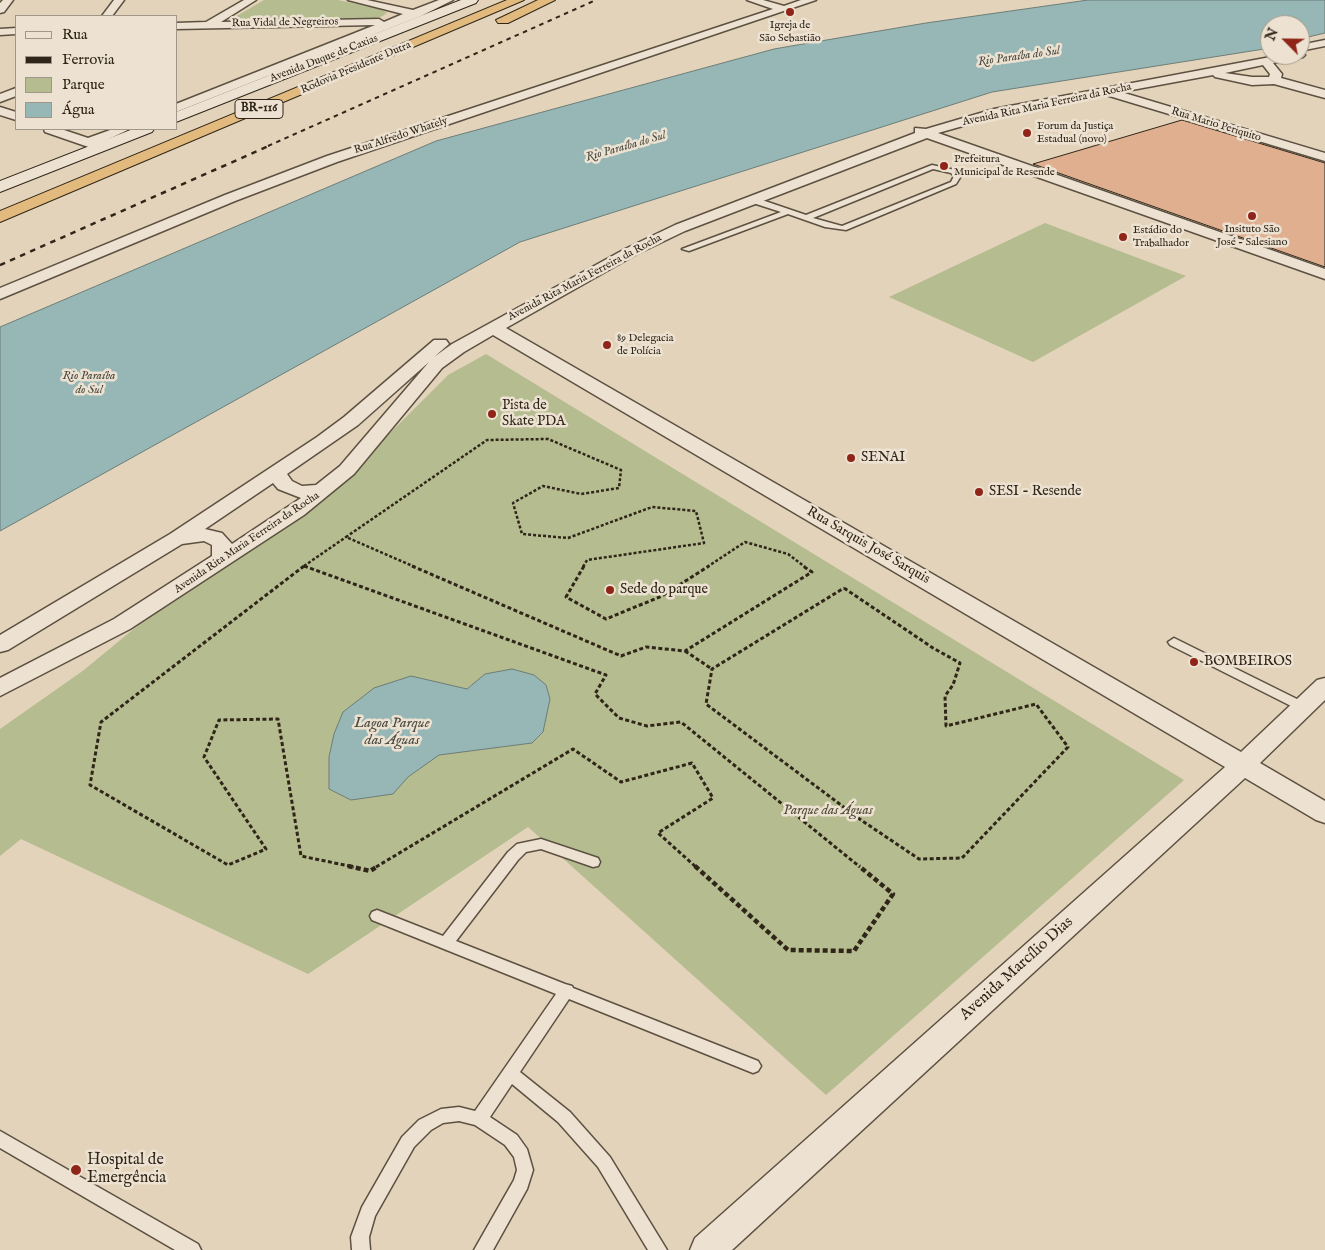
<!DOCTYPE html>
<html>
<head>
<meta charset="utf-8">
<style>
	body { margin:0 }
	#map { position:relative; width:1325px; height:1250px; overflow:hidden; background:#e3d3ba; font-family:"IM FELL English",serif }
	canvas { display:block }
	.legend { position:absolute; left:15px; top:15px; width:162px; height:115px; box-sizing:border-box; background:#ede2d2; border:1px solid #a19788; margin:0; padding:6px 9px; list-style:none; font-size:15px; color:#2f2619 }
	.legend li { display:flex; align-items:center; gap:10px; height:25px }
	.legend b { width:25px; border:1px solid #a19788 }
	.north { position:absolute; left:1260px; top:15px; width:50px; height:50px; box-sizing:border-box; background:#ede2d2; border:1px solid #a19788; border-radius:50%; rotate:293deg; font-size:14px; font-weight:700; line-height:20px; text-align:center; color:#2f2619 }
	.north::after { content:''; display:block; margin:auto; width:18px; height:22px; background:#8f2418; clip-path:polygon(50% 0,100% 100%,50% 72%,0 100%) }
</style>
</head>
<body>
<div id="map">
<canvas width="1325" height="1250"></canvas>
<ul class="legend">
<li><b style="height:6px;background:#ede2d2"></b>Rua</li>
<li><b style="height:6px;background:#2f2619"></b>Ferrovia</li>
<li><b style="height:14px;background:#b5bc8f"></b>Parque</li>
<li><b style="height:14px;background:#96b7b6"></b>Água</li>
</ul>
<div class="north">N</div>
</div>
<script>
const g = document.querySelector('canvas').getContext('2d');
g.lineJoin = 'round';
function paint(path, color) { g.fillStyle = color; g.fill(path, 'evenodd'); }
const toPath = rows => new Path2D(rows.map(r => 'M' + r).join(''));
function strokePath(path, color, width, dash) { g.strokeStyle = color; g.lineWidth = width; g.lineCap = dash ? 'butt' : 'round'; g.setLineDash(dash || []); g.stroke(path); }
function drawText(font, color, halo, rows, align = 'center') {
  g.font = font + ' "IM FELL English",serif'; g.lineWidth = 5; g.setLineDash([]); g.textBaseline = 'middle'; g.strokeStyle = halo; g.fillStyle = color; for (const [text, x, y, turn = 0] of rows) {
    g.save(); g.translate(x, y); g.rotate((+turn || 0) * Math.PI / 180); g.textAlign = isNaN(turn) ? turn : align; if (halo) g.strokeText(text, 0, 0); g.fillText(text, 0, 0); g.restore();
  }
}
paint(toPath([
	[264,0,338,0,381,9,387,13,381,17,369,19,245,22,235,20,235,17],
	[1045,223,1186,276,1033,362,889,297],
	[486,354,1184,780,826,1095,528,827,308,974,21,839,0,856,0,729,84,670,182,589,349,474,448,375]
]), '#b5bc8f');
const water = toPath([
	[1088,0,1325,0,1325,33,1300,39,1300,25,1270,25,1270,47,1264,49,992,92,520,242,0,531,0,327,436,141,774,49,926,23,1088,0],
	[512,669,534,675,546,685,550,699,543,732,532,743,439,755,408,777,393,794,351,800,329,789,329,757,334,734,343,712,374,688,411,676,467,689,485,674,512,669]
]);
paint(water, '#96b7b6');
strokePath(water, '#6d7d77', 1);
const building = toPath([
	[1182,120,1325,163,1325,267,1033,164,1182,120]
]);
paint(building, '#dfaf8f');
strokePath(building, '#2f2619', 1);
const lane = toPath([
	[932,165,955,170,961,176,956,184,846,230,825,227,788,214,689,251,682,249,781,212,750,202,750,198,756,198,806,215,932,165],
	[933,169,951,173,954,176,951,182,842,226,813,218,933,169],
	[1174,638,1307,704,1309,707,1307,710,1303,711,1299,710,1170,645,1168,642,1174,638],
	[541,839,598,858,600,862,598,866,593,867,541,849,526,852,518,860,456,941,565,984,572,986,573,988,758,1061,761,1066,758,1071,753,1073,569,999,520,1072,570,1112,610,1157,667,1250,648,1250,598,1167,558,1122,512,1084,490,1117,517,1135,527,1149,533,1170,527,1189,493,1250,474,1250,514,1180,517,1170,514,1157,505,1145,475,1125,459,1121,443,1123,431,1130,414,1147,375,1216,369,1237,370,1250,352,1250,351,1237,362,1207,402,1137,419,1120,441,1109,459,1107,475,1111,556,994,372,920,370,916,372,912,377,910,443,936,508,852,517,844,541,839],
	[0,1131,198,1244,201,1250,175,1250,0,1148,0,1131]
]);
const street = toPath([
	[3,0,13,0,4,12,0,13,0,3,3,0],
	[114,0,124,0,112,16,102,16,114,0],
	[244,0,256,0,221,22,379,19,384,22,403,14,348,0,367,0,413,10,439,0,453,0,421,16,176,112,176,104,375,25,176,29,176,23,206,22,244,0],
	[747,0,763,0,784,6,801,0,816,0,337,162,235,201,0,299,0,288,225,195,327,156,773,9,747,0],
	[16,28,16,34,0,35,0,29,16,28],
	[1325,40,1325,46,1300,51,1300,45,1325,40],
	[1300,52,1305,55,1303,57,1273,63,1282,74,1281,78,1325,90,1325,98,1274,84,1252,85,1215,77,1213,75,1121,92,1325,153,1325,161,1106,95,995,117,938,133,1325,269,1325,279,927,138,685,231,635,255,506,328,1241,752,1317,680,1325,678,1325,700,1260,763,1325,801,1325,823,1316,820,1245,778,732,1250,690,1250,695,1238,1225,767,493,335,464,352,442,368,354,474,304,515,130,629,0,696,0,678,114,619,212,556,212,545,204,541,182,544,8,650,0,652,0,635,170,534,317,437,344,417,434,340,446,340,449,344,434,357,452,344,625,249,675,225,915,133,915,128,926,129,994,109,1281,55,1300,55,1300,52],
	[1263,65,1270,74,1269,77,1252,77,1225,73,1263,65],
	[429,362,340,466,316,485,302,486,292,481,287,474,358,425,429,362],
	[273,483,278,489,301,498,232,544,222,533,205,529,273,483],
	[16,88,16,96,0,102,0,94,16,88],
	[0,107,16,112,16,120,0,115,0,107],
	[44,129,61,129,88,138,113,129,130,129,100,143,107,147,100,151,45,132,44,129]
]);
const secondary = toPath([
	[461,0,478,0,476,3,176,122,176,112,461,0],
	[133,129,154,129,152,132,0,192,0,181,133,129]
]);
const highway = toPath([
	[507,0,524,0,0,222,0,211,507,0],
	[538,0,555,0,508,23,498,23,496,20,538,0]
]);
strokePath(lane, '#5c5141', 3);
strokePath(street, '#5c5141', 3);
strokePath(secondary, '#2f2619', 2);
strokePath(highway, '#2f2619', 2);
strokePath(toPath([
	[304,566,306,567],
	[304,566,346,537],
	[415,567,346,537,487,440,548,439,621,470,619,488,581,494,543,486,513,503,522,534,568,538,652,507,696,511,704,543,587,560,583,567],
	[707,567,745,542,788,554,805,567]
]), '#2f2619', 2.5, [3, 2]);
strokePath(toPath([
	[304,566,606,675,595,694,619,718,647,726,681,722,860,867],
	[304,566,101,722,90,785,228,865,266,849,204,757,219,720,278,719,301,856,354,867],
	[412,566,621,656,646,647,685,651,812,572,803,566],
	[584,566,566,597,606,619,662,596,709,566],
	[844,588,933,648,960,663,953,685,945,696,946,726,1036,704,1068,747,962,858,919,859,861,820,706,704,712,669,844,588],
	[685,651,712,669],
	[376,867,573,749,621,782,692,763,713,798,658,833,696,867]
]), '#2f2619', 3, [4, 2.5]);
strokePath(toPath([
	[348,866,370,871,378,866],
	[695,866,788,950,854,951,893,894,859,866]
]), '#2f2619', 4.5, [5, 3]);
paint(lane, '#ede2d2');
paint(street, '#ede2d2');
paint(secondary, '#ede2d2');
paint(highway, '#e2ba7d');
strokePath(toPath([
	[268,146,596,0]
]), '#2f2619', 2, [4.5, 4.5]);
strokePath(toPath([
	[0,265,271,145]
]), '#2f2619', 2.5, [5.5, 5.5]);
for (const [x, y, r, color] of [
	[790,12,5,"#8f2418"],
	[1027,133,5,"#8f2418"],
	[944,166,5,"#8f2418"],
	[1252,216,5,"#8f2418"],
	[1123,237,5,"#8f2418"],
	[607,345,5,"#8f2418"],
	[492,414,5,"#8f2418"],
	[851,458,5,"#8f2418"],
	[979,492,5,"#8f2418"],
	[610,590,5,"#8f2418"],
	[1194,662,5,"#8f2418"],
	[76,1170,6,"#8f2418"]
]) { const dot = new Path2D(); dot.arc(x, y, r, 0, 2 * Math.PI); g.fillStyle = color; g.fill(dot); strokePath(dot, '#ede2d2', 2); }
drawText('11px', '#2f2619', '#ede2d2', [
	["Rua Vidal de Negreiros",285,23,-1],
	["Avenida Duque de Caxias",324,59,-21],
	["Rodovia Presidente Dutra",356,68,-23],
	["Avenida Rita Maria Ferreira da Rocha",1047,105,-12],
	["Rua Mario Periquito",1216,125,17],
	["Rua Alfredo Whately",401,136,-18],
	["Avenida Rita Maria Ferreira da Rocha",585,278,-28],
	["Avenida Rita Maria Ferreira da Rocha",247,543,-34]
]);
drawText('11px', '#2f2619', '#ede2d2', [
	["Igreja de",790,26,"center"],
	["São Sebastião",790,39,"center"],
	["Forum da Justiça",1037,127],
	["Estadual (novo)",1037,140],
	["Prefeitura",954,160],
	["Municipal de Resende",954,173],
	["Insituto São",1252,230,"center"],
	["José - Salesiano",1252,243,"center"],
	["Estádio do",1133,231],
	["Trabalhador",1133,244],
	["89 Delegacia",617,339],
	["de Polícia",617,352]
], 'left');
drawText('italic 12px', '#494a40', '#ede2d2', [
	["Rio Paraíba do Sul",1019,57,-8],
	["Rio Paraíba do Sul",626,147,-16],
	["Rio Paraíba",89,377],
	["do Sul",89,391]
]);
for (const [x, y, w] of [
	[259,109,48]
]) { const box = new Path2D(); box.roundRect(x - w / 2, y - 9.5, w, 19, 4); g.fillStyle = '#ede2d2'; g.fill(box); strokePath(box, '#2f2619', 1); }
drawText('bold 12px', '#2f2619', null, [
	["BR-116",259,109]
]);
drawText('14px', '#2f2619', '#ede2d2', [
	["Pista de",502,406],
	["Skate PDA",502,422],
	["SENAI",861,458],
	["SESI - Resende",989,492],
	["Sede do parque",620,590],
	["BOMBEIROS",1204,662]
], 'left');
drawText('14px', '#2f2619', '#ede2d2', [
	["Rua Sarquis José Sarquis",868,546,30]
]);
drawText('italic 14px', '#504c36', '#ede2d2', [
	["Parque das Águas",828,811]
]);
drawText('italic 15px', '#494a40', '#ede2d2', [
	["Lagoa Parque",392,724],
	["das Águas",392,741]
]);
drawText('16px', '#2f2619', '#ede2d2', [
	["Avenida Marcílio Dias",1017,969,-42]
]);
drawText('16px', '#2f2619', '#ede2d2', [
	["Hospital de",87,1161],
	["Emergência",87,1179]
], 'left');
</script>
</body>
</html>
